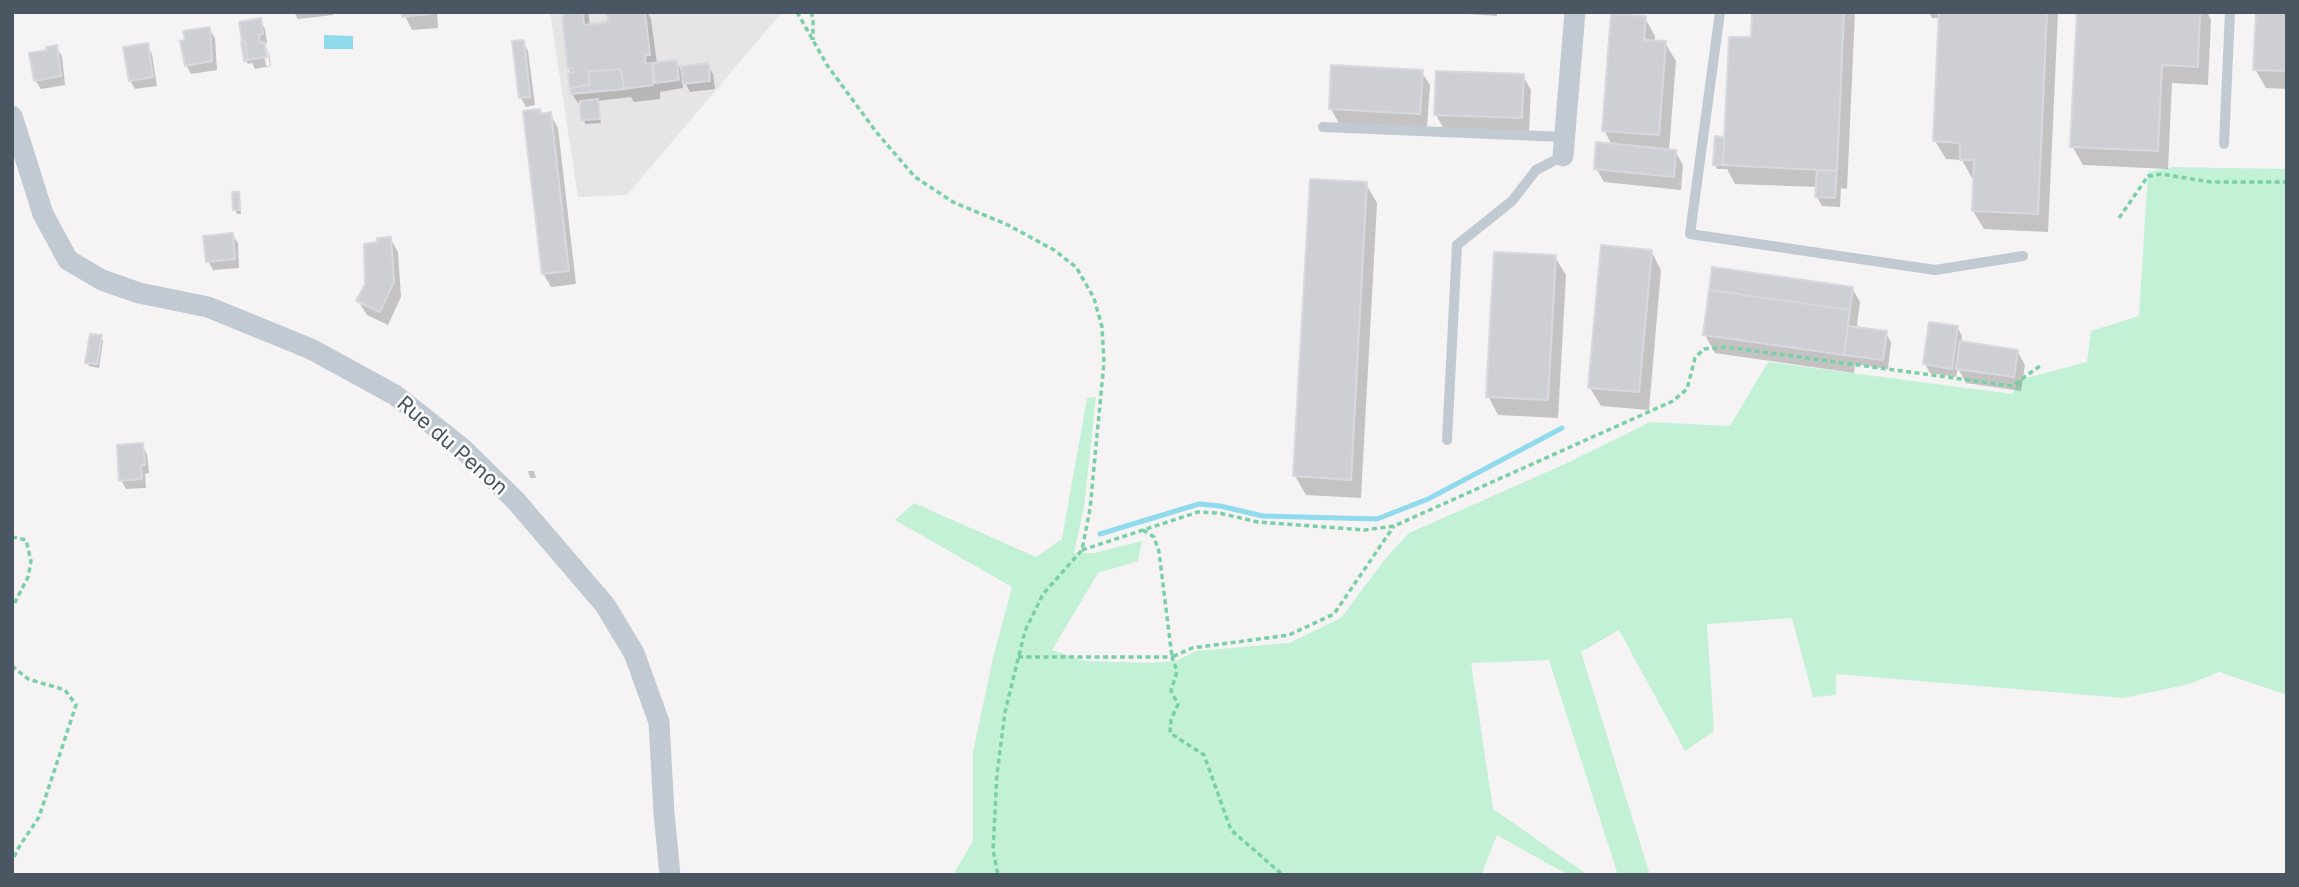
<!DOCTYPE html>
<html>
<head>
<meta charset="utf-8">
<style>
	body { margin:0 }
	#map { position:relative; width:2299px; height:887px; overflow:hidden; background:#f5f3f3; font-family:Inter,sans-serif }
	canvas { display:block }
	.frame { position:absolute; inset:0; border:14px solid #4a5661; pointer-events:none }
</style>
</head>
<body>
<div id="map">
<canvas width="2299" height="887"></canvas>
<div class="frame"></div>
</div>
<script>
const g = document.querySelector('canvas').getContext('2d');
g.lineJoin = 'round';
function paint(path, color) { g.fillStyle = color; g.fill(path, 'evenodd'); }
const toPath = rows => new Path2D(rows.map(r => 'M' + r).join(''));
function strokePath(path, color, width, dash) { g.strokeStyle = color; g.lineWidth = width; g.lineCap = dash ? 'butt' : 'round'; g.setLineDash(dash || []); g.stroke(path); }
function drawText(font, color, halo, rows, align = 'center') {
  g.font = font + ' Inter,sans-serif'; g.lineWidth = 5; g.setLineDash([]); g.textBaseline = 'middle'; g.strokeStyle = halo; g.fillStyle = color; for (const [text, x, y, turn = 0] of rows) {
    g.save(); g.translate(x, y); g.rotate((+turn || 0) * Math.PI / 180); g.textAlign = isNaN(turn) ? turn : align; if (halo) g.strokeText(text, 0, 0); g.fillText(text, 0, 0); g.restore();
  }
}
paint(toPath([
	[550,12,782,12,627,195,578,197]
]), '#e6e4e5');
paint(toPath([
	[2173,167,2287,169,2287,695,2219,672,2190,684,2123,698,1836,674,1836,695,1813,697,1792,618,1707,624,1714,731,1685,751,1619,630,1581,652,1650,875,1618,875,1549,660,1471,663,1493,809,1588,875,1568,875,1497,835,1481,875,953,875,973,841,973,752,993,658,1012,587,895,520,914,503,1036,557,1062,539,1087,398,1096,397,1084,507,1074,553,1094,553,1142,541,1138,561,1098,573,1052,650,1085,661,1149,663,1176,661,1196,651,1289,643,1341,618,1385,559,1409,533,1565,464,1650,422,1730,426,1768,362,2012,394,2019,380,2087,362,2091,331,2139,316,2148,172]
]), '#c3f1d5');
paint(toPath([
	[324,35,353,36,353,49,324,49]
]), '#90daee');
paint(toPath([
	[294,12,334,12,333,15,298,19],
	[403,12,437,12,438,28,412,30],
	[564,12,588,12,590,26,610,24,609,12,668,12,648,14,651,19,657,64,676,62,684,75,708,65,713,74,715,89,690,92,683,79,683,88,660,92,660,99,634,102,631,97,597,101,601,123,585,124,581,102,578,103,572,94,573,74,569,68],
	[1438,12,1497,12,1497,16],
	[1754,12,1855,12,1847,189,1841,188,1840,207,1822,206,1817,197,1817,187,1735,184,1727,169,1717,169,1715,165,1723,138,1726,143,1753,39],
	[1929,12,2058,12,2048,232,1984,229,1973,211,1975,178,1972,178,1962,160,1946,159,1935,141,1940,18,1932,18],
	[2079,12,2207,12,2211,20,2208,85,2172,83,2168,169,2083,165,2072,146],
	[2287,12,2287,89,2266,88,2255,69],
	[1645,18,1655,36,1655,42,1665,43,1676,61,1669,151,1675,151,1683,165,1681,190,1604,182,1596,168,1612,145,1604,130],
	[260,20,265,29,267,43,263,44,269,53,271,66,255,69,252,63,248,64,245,60],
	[263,48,268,52,270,66,266,66],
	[209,29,215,38,217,70,191,74,186,65],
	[523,42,528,51,535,105,526,107,521,98],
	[147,45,152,54,157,86,135,89,130,80],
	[56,47,62,56,65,85,41,89,35,80,49,51],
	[1421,71,1430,85,1427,127,1339,123,1331,109],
	[1523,76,1531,90,1529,132,1444,129,1436,115],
	[550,114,558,128,576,284,551,287,543,273,542,115],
	[1366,184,1377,203,1361,498,1306,495,1295,476],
	[238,194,240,198,241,214,237,214,235,210],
	[232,234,238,243,239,268,213,270,208,261],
	[390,238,398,252,401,297,388,325,367,315,358,301],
	[1651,251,1661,270,1649,410,1601,406,1590,388],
	[1555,257,1566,275,1558,418,1498,415,1488,396],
	[1852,288,1860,302,1857,325,1859,329,1886,333,1891,342,1888,369,1855,364,1854,373,1715,353,1705,335],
	[1957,327,1962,336,1961,343,2017,351,2025,365,2021,391,1966,383,1958,368,1956,377,1930,373,1925,364],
	[101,337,103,341,99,368,89,366,87,362],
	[142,445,147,454,149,473,145,474,146,488,126,489,121,480],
	[528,471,534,471,536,478,530,478]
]), '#0003');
strokePath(toPath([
	[1100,534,1199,504,1220,506,1263,516,1377,519,1428,499,1562,428]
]), '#90daee', 5);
const building = toPath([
	[402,12,431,12,431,14,402,17,402,12],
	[563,12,583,12,584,25,608,22,607,12,645,12,650,55,645,55,646,64,652,63,653,85,624,89,621,69,588,72,590,85,570,88,568,73,573,72,573,68,568,69,562,17,564,17,563,12],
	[1752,12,1844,12,1837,171,1723,165,1729,37,1751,37,1752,12],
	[1939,12,2047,12,2038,214,1972,211,1974,160,1960,160,1960,143,1933,141,1939,12],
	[2077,12,2200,12,2198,67,2162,65,2158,151,2070,147,2077,12],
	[2256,12,2287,12,2287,71,2253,70,2256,12],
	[1611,14,1646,16,1644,40,1666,41,1659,135,1602,131,1611,14],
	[261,18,263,34,259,35,260,43,264,42,267,57,248,60,245,41,242,42,239,22,261,18],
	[210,27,212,61,185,66,180,41,185,40,183,31,210,27],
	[524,40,530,97,519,98,512,41,524,40],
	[245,41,248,60,244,61,241,42,245,41],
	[148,43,153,77,129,81,123,47,148,43],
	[57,45,61,76,34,81,29,53,47,50,46,47,57,45],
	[677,60,679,80,655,83,653,63,677,60],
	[709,63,710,81,683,84,681,66,709,63],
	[1331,65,1423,70,1420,114,1329,109,1331,65],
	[621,69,624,89,571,94,570,88,590,85,588,72,621,69],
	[1436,71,1524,74,1522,118,1434,115,1436,71],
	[598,99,600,119,581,120,580,101,598,99],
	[540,109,541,114,551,112,569,271,542,274,523,111,540,109],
	[1715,136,1724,137,1723,165,1713,165,1715,136],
	[1596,142,1676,150,1674,177,1594,169,1596,142],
	[1817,170,1837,171,1835,198,1815,197,1817,170],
	[1310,179,1367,182,1351,480,1293,476,1310,179],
	[232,192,239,192,240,210,233,210,232,192],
	[233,233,235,259,206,262,203,236,233,233],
	[391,237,394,282,380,312,356,301,365,284,364,244,377,242,377,238,391,237],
	[1601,245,1652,250,1639,392,1588,388,1601,245],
	[1494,252,1556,255,1548,400,1486,397,1494,252],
	[1712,267,1853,287,1850,310,1709,290,1712,267],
	[1709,290,1850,310,1844,355,1703,335,1709,290],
	[1929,322,1958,326,1952,369,1923,364,1929,322],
	[1848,326,1887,331,1883,360,1844,355,1848,326],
	[90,334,102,335,97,364,85,363,90,334],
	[1960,341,2018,350,2014,377,1956,369,1960,341],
	[143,443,145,465,141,465,142,479,119,481,117,445,143,443]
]);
paint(building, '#cdcfd5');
strokePath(building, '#d7d9de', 2);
strokePath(toPath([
	[797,12,827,65,877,133,915,177,953,202,1008,225,1054,250,1076,267,1094,298,1102,327,1104,362,1090,509,1082,550,1043,594,1025,631,1005,712,997,774,993,850,998,875],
	[811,12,813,18,813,40],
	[2119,218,2148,176,2161,174,2211,182,2287,182],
	[1143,530,1154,537,1159,552,1172,657,1192,648,1289,635,1334,614,1394,526],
	[12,537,26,540,31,561,28,577,12,608],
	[1082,550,1198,512,1219,513,1258,522,1365,530,1394,526,1673,401,1687,389,1695,358,1704,349,1726,347,2012,386,2040,366],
	[1018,657,1172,657,1177,671,1171,691,1178,704,1171,720,1170,733,1204,755,1231,830,1283,875],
	[12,666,28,679,65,690,76,705,39,817,19,847,12,861]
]), '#7ad0a6', 3.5, [5, 3.5]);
strokePath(toPath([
	[1720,12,1690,234,1935,270,2023,256],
	[1323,127,1564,137],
	[2224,144,2230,12],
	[1447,440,1457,245,1512,201,1536,170,1563,156]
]), '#c1cad2', 10);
strokePath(toPath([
	[12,116,43,214,68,260,102,280,139,293,208,307,311,349,395,395,462,448,516,501,605,605,634,653,659,722,664,813,670,875],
	[1563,156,1575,12]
]), '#c1cad2', 21);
drawText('21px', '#4a5661', '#fff', [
	["Rue du Penon",452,446,41]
]);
</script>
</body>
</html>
